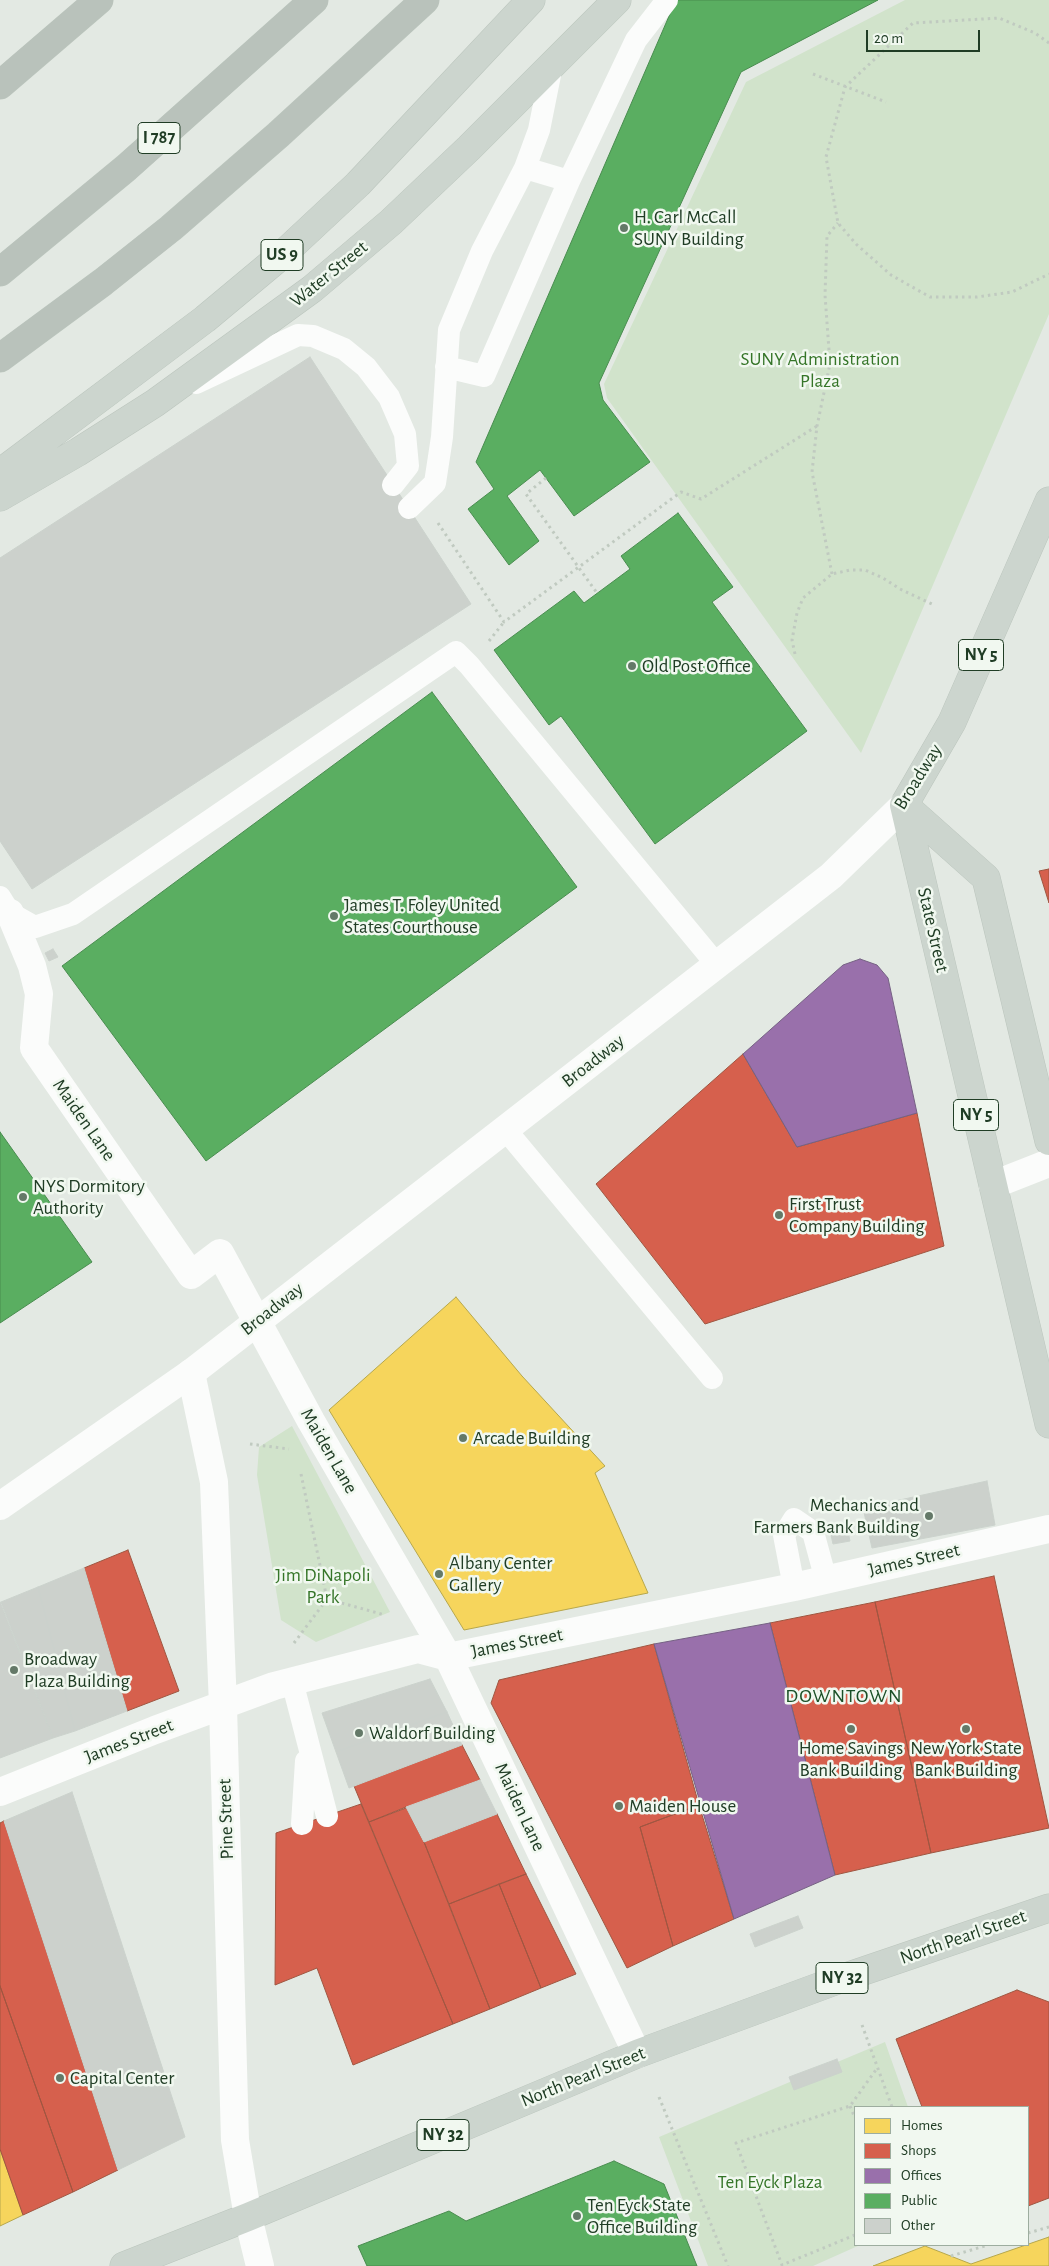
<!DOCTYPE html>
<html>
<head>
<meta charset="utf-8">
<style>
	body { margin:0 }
	#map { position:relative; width:1049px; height:2266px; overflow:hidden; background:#e3e9e3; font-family:"Alegreya Sans",sans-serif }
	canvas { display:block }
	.legend { position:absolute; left:854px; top:2106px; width:175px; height:140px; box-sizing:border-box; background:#f1f8f0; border:1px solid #9dad9f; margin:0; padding:6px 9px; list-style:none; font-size:15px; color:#203d25 }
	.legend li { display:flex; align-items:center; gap:10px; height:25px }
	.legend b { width:25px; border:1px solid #9dad9f }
	.scale { position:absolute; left:866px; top:30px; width:114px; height:22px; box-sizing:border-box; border:2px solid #203d25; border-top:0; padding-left:6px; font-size:15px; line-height:18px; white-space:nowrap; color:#203d25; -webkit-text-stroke:4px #f1f8f0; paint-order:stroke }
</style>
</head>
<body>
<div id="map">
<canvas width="1049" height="2266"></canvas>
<ul class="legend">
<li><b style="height:14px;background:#f6d55c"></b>Homes</li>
<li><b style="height:14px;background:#d6604d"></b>Shops</li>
<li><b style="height:14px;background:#9970ab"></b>Offices</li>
<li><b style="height:14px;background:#5aae61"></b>Public</li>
<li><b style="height:14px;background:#ccd1cc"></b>Other</li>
</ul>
<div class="scale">20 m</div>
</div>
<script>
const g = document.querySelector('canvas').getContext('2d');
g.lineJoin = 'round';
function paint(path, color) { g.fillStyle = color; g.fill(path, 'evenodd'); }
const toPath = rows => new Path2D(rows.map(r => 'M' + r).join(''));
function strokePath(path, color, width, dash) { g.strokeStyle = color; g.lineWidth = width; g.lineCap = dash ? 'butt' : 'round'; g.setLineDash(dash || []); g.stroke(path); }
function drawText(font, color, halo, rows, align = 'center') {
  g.font = font + ' "Alegreya Sans",sans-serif'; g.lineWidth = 5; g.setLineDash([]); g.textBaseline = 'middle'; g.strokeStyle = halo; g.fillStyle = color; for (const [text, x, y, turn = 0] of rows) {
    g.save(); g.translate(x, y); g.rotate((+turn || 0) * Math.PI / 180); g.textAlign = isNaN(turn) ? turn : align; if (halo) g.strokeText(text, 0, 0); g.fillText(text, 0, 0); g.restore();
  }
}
paint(toPath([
	[905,0,1049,0,1049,314,861,753,607,398,604,384,746,82],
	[292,1426,390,1612,316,1642,281,1620,257,1475,259,1447],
	[885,2042,908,2107,855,2107,855,2245,860,2245,813,2266,708,2266,659,2137]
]), '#d1e3cb');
const homes = toPath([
	[456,1297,522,1376,605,1466,595,1473,648,1593,464,1630,329,1410,456,1297],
	[0,2149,23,2215,0,2226,0,2149],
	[1049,2237,1049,2266,873,2266,925,2246,971,2264,1049,2237]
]);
paint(homes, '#f6d55c');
strokePath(homes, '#b6a74c', 1);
const shops = toPath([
	[1049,869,1049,903,1039,871,1049,869],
	[743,1054,797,1147,917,1113,944,1246,705,1324,596,1184,743,1054],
	[128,1550,179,1691,127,1711,84,1568,128,1550],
	[994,1576,1049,1828,931,1853,875,1602,994,1576],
	[875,1602,931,1853,835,1875,770,1623,875,1602],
	[654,1644,699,1805,640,1827,673,1946,627,1968,491,1703,499,1680,654,1644],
	[462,1745,480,1780,369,1822,354,1786,462,1745],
	[361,1804,453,2024,353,2065,317,1968,275,1985,276,1833,361,1804],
	[699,1805,734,1919,673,1946,640,1827,699,1805],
	[406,1807,424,1842,490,2009,453,2024,369,1822,406,1807],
	[497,1814,526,1874,449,1904,424,1842,497,1814],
	[4,1821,118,2170,73,2192,0,1986,0,1823,4,1821],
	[526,1874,576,1974,541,1988,499,1884,526,1874],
	[499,1884,541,1988,490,2009,449,1904,499,1884],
	[0,1986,73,2192,23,2215,0,2149,0,1986],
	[1017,1990,1049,2002,1049,2198,1028,2206,1028,2107,922,2107,896,2039,1017,1990]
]);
paint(shops, '#d6604d');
strokePath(shops, '#9f5641', 1);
const offices = toPath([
	[860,959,877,965,888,978,917,1113,797,1147,743,1054,843,965,860,959],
	[770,1623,835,1875,734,1919,654,1644,770,1623]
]);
paint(offices, '#9970ab');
strokePath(offices, '#756183', 1);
const public = toPath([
	[676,0,878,0,741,72,599,383,603,400,650,462,574,516,540,470,507,496,539,541,509,565,468,509,494,489,476,462,676,0],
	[678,513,733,587,712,602,807,731,655,844,561,716,549,725,494,650,574,591,584,603,630,569,621,556,678,513],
	[432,692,577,887,206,1161,62,966,432,692],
	[0,1132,92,1262,0,1323,0,1132],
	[614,2161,664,2184,697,2266,367,2266,358,2246,449,2211,466,2221,614,2161]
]);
paint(public, '#5aae61');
strokePath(public, '#498c4f', 1);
const building = toPath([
	[310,357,471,604,32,889,0,841,0,558,310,357],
	[53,949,58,957,49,961,45,953,53,949],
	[987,1481,995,1525,872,1548,863,1508,987,1481],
	[846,1522,850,1541,833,1544,829,1526,846,1522],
	[84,1568,127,1711,75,1731,38,1587,84,1568],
	[38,1587,75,1731,53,1738,1,1602,38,1587],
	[0,1602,53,1738,0,1758,0,1602],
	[430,1679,447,1712,336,1752,322,1713,430,1679],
	[447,1712,462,1745,349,1788,336,1752,447,1712],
	[480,1780,497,1814,424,1842,406,1807,480,1780],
	[72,1792,185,2137,118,2170,4,1821,72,1792],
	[798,1916,803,1928,755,1947,750,1934,798,1916],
	[837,2059,842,2072,794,2090,789,2077,837,2059]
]);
paint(building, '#ccd1cc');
strokePath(building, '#cbd2cc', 1);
const primary = toPath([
	[0,473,205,319,283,254,358,184,531,0],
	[0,497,78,452,155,403,312,289,391,222,469,148,617,0],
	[904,805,1049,1424],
	[904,805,986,878,1049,1141],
	[904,805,952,722,1049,501],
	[124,2266,248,2217,637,2054,843,1978,1049,1908]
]);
const motorway = toPath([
	[0,85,99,0],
	[0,272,126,168,314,0],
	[0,358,103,282,171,228,278,135,425,0]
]);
strokePath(primary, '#bbc5bd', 29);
strokePath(motorway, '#bbc5bd', 29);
strokePath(toPath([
	[1049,43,1035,33,999,18,913,23,845,87,826,157,838,223,856,244,891,275,930,297,977,297,1012,292,1049,274],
	[813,74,886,102],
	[438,523,504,622,681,492,701,499,817,426],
	[832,574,812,472,817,426,830,364,825,295,827,236,838,223],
	[489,641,504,622],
	[795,654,792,640,797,613,803,598,832,574,850,570,865,570,883,578,900,589,932,604],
	[250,1444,289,1449],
	[301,1474,327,1599,385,1615],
	[294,1643,327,1599],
	[862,2025,892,2107],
	[659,2097,728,2266],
	[850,2106,855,2118],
	[1028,2233,1049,2227],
	[855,2235,782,2265,736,2143,850,2106,878,2067],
	[951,2256,988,2245]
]), '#c0cac0', 3, [2.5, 4]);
strokePath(toPath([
	[569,181,636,40,667,0],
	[446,367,484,376,569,181,525,168],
	[196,383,298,335,313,336,344,349,366,367,389,397,405,434,408,466,393,485],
	[409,508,435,483,442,437,449,330,482,251,525,168,539,130,552,65],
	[0,897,10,913,35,927,73,914,456,652,469,665,717,965],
	[505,1129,712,1378],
	[794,1587,784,1535,794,1519,813,1532,826,1580],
	[292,1681,327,1816],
	[302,1824,306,1761]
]), '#fbfcfb', 22);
strokePath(toPath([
	[10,913,32,966,39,994,34,1048,191,1275,220,1253,311,1421,448,1657]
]), '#fbfcfb', 28);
strokePath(toPath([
	[993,1185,1049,1163],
	[191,1373,214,1482,223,1706,235,2140,248,2217,260,2266],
	[448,1657,637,2054],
	[0,1792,155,1730,274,1686,418,1649,448,1657,794,1587,1049,1529]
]), '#fbfcfb', 28);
strokePath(toPath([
	[0,1506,191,1373,427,1190,831,876,904,805]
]), '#fbfcfb', 28);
strokePath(primary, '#ccd5ce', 28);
strokePath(motorway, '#b9c2bb', 28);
strokePath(toPath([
	[546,478,526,494,597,593]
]), '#c0cac0', 3, [2.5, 4]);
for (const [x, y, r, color] of [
	[624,228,5,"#647968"],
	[632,666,5,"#647968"],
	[334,916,5,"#647968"],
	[23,1197,5,"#647968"],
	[779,1215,5,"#647968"],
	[463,1438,5,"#647968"],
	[929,1516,5,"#647968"],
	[439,1574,5,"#647968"],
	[14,1670,5,"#647968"],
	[851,1729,5,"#647968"],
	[966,1729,5,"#647968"],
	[359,1733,5,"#647968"],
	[619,1806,5,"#647968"],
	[60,2078,5,"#647968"],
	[577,2216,5,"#647968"]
]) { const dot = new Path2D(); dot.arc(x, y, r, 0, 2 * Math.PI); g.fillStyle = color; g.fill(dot); strokePath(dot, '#f1f8f0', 2); }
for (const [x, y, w] of [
	[159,138,42],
	[282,255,42],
	[981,655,45],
	[976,1115,45],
	[842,1978,52],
	[443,2135,52]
]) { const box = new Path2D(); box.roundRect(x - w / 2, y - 15.5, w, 31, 4); g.fillStyle = '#f1f8f0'; g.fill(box); strokePath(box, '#203d25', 1); }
drawText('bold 18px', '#203d25', null, [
	["I 787",159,138],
	["US 9",282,255],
	["NY 5",981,655],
	["NY 5",976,1115],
	["NY 32",842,1978],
	["NY 32",443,2135]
]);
drawText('19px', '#203d25', '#f1f8f0', [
	["H. Carl McCall",634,217],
	["SUNY Building",634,239],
	["Old Post Office",642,666],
	["James T. Foley United",344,905],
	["States Courthouse",344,927],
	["NYS Dormitory",33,1186],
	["Authority",33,1208],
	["First Trust",789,1204],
	["Company Building",789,1226],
	["Arcade Building",473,1438],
	["Mechanics and",919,1505,"right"],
	["Farmers Bank Building",919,1527,"right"],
	["Albany Center",449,1563],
	["Gallery",449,1585],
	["Broadway",24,1659],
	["Plaza Building",24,1681],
	["Waldorf Building",369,1733],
	["Home Savings",851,1748,"center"],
	["Bank Building",851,1770,"center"],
	["New York State",966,1748,"center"],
	["Bank Building",966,1770,"center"],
	["Maiden House",629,1806],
	["Capital Center",70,2078],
	["Ten Eyck State",587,2205],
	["Office Building",587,2227]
], 'left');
drawText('19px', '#203d25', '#f1f8f0', [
	["Water Street",329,274,-39],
	["Broadway",918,777,-58],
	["State Street",933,930,77],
	["Broadway",593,1061,-38],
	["Maiden Lane",84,1120,55],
	["Broadway",272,1309,-38],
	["Maiden Lane",329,1451,60],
	["James Street",914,1560,-13],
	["James Street",517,1643,-11],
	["James Street",129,1741,-21],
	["Maiden Lane",520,1807,65],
	["Pine Street",226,1819,-92],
	["North Pearl Street",963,1937,-19],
	["North Pearl Street",583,2077,-22]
]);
drawText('19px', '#357528', '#f1f8f0', [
	["SUNY Administration",820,359],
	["Plaza",820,381],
	["Jim DiNapoli",323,1575],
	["Park",323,1597],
	["Ten Eyck Plaza",770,2182]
]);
g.letterSpacing = '1px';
drawText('20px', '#1b4f26', '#f1f8f0', [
	["DOWNTOWN",844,1696]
]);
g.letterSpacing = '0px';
</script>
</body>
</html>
